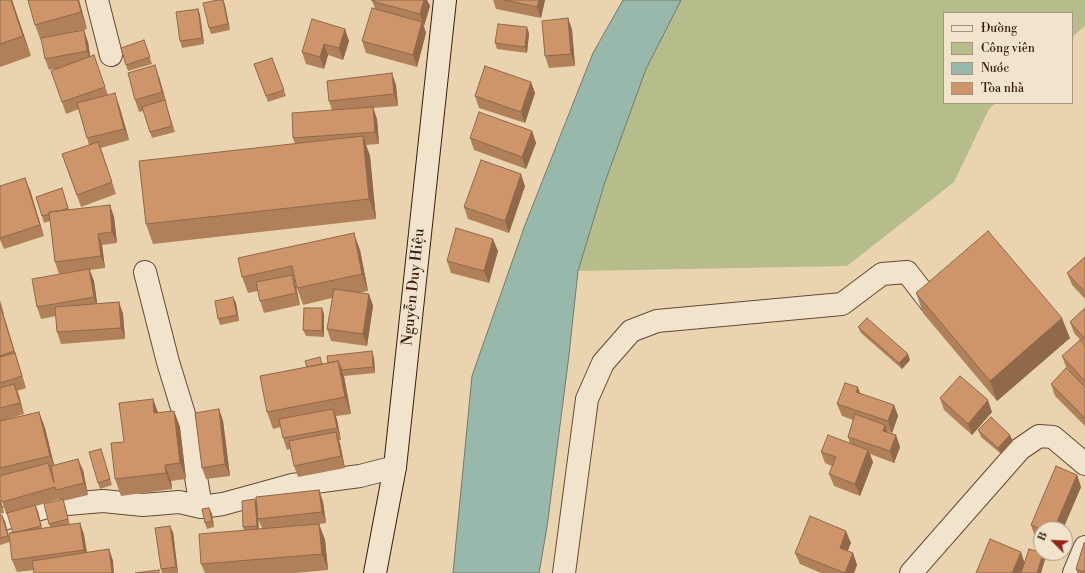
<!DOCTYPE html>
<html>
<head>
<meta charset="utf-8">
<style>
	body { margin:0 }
	#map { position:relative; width:1085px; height:573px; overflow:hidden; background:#ead4b0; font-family:"Libre Bodoni",serif }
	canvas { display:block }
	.legend { position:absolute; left:943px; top:12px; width:130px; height:92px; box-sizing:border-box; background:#f1e3cc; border:1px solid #a79380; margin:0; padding:5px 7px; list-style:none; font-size:12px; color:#381b0e }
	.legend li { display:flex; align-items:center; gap:8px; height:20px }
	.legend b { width:20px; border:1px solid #a79380 }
	.north { position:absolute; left:1033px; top:521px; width:40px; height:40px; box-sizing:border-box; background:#f1e3cc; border:1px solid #a79380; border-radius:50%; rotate:294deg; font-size:11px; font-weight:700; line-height:16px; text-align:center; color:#381b0e }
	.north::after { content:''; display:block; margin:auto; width:14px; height:18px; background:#8f2418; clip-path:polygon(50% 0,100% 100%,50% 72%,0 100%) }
</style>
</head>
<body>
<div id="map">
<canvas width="1085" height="573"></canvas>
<ul class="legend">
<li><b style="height:5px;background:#f1e3cc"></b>Đường</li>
<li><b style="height:11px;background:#b7bc8b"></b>Công viên</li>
<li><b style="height:11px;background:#98b8ac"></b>Nước</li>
<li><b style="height:11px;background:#cd9569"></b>Tòa nhà</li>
</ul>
<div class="north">B</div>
</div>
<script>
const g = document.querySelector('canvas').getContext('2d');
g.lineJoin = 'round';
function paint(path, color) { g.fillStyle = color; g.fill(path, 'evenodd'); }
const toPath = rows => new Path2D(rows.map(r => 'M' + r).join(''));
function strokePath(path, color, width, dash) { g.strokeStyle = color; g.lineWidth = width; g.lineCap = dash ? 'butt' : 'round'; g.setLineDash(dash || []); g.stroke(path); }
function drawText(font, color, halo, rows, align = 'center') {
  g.font = font + ' "Libre Bodoni",serif'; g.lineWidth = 3; g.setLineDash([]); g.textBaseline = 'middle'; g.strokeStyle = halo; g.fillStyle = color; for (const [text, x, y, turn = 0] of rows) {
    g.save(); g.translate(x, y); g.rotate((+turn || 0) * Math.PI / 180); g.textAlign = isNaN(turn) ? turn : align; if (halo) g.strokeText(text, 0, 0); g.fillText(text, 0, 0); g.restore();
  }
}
paint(toPath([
	[681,0,1085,0,1085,26,1072,37,1072,13,944,13,944,103,996,103,989,109,954,182,847,266,578,271,605,182,646,69]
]), '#b7bc8b');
const water = toPath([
	[623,0,681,0,646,69,605,182,578,271,569,355,547,527,539,573,453,573,472,376,525,225,593,53,623,0]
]);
paint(water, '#98b8ac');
strokePath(water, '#72796d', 1);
const street = toPath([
	[97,0,111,55],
	[145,272,168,362,187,424,201,507],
	[0,520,55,505,103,501,143,505,179,502,201,507,223,504,292,485,360,476,395,467],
	[564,573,587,399,603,363,631,331,657,321,842,304,882,274,907,272,931,303],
	[911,573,1020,449,1039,436,1053,437,1085,464],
	[1074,573,1085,547]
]);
const secondary = toPath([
	[375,573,395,467,445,0]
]);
strokePath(street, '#644936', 24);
strokePath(secondary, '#381b0e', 24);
strokePath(street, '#f1e3cc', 22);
strokePath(secondary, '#f1e3cc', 22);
paint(toPath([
	[0,0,12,0,31,56,0,67],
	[79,0,87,29,77,31,88,42,90,57,98,67,108,95,119,105,129,140,101,148,116,194,81,207,62,154,89,145,87,138,79,109,66,114,62,102,55,69,49,70,45,59,42,41,41,41,35,25],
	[223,0,225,5,230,30,211,34,209,28],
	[372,0,427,0,430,6,424,26,426,33,417,67,366,53,362,41,375,9],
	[493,0,545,0,541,18,496,9],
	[198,9,200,15,204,44,182,48,180,41],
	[568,18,572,30,575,66,549,68,545,56],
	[345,29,349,41,343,60,328,55,324,69,306,64,302,52],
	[529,33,527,53,497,49,495,43],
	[144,40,152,64,128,71,126,65],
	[272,58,286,96,268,102,254,64],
	[159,77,166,104,175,132,152,138,143,111,139,112,135,100],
	[531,82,535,93,525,123,479,108,475,96],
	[396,85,398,106,373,108,377,119,379,144,366,145,370,156,376,219,153,244,146,224,295,144,293,138,332,110,329,101],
	[532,131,536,143,526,169,474,150,470,138],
	[0,186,30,190,44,236,4,249,0,240],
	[525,186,509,233,468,219,464,207],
	[62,188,69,210,110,205,114,217,117,243,102,245,105,268,90,270,94,281,97,304,119,302,123,314,125,339,61,344,57,332,56,316,41,319,37,307,79,271,59,274,55,262,50,221,44,223,36,197],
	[360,250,368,291,358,293,369,294,373,306,367,346,331,341,327,329,332,298,303,305,297,288,296,283,295,283,300,305,264,313,260,301,258,291,248,293,242,277],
	[498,251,489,283,451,273,447,261],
	[1085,257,1085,299,1072,285,1067,273],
	[916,293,1070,338,997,401,923,313],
	[233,297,236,303,239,321,220,325,218,319],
	[0,300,4,314,3,314,26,388,17,391,24,414,4,420,39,412,45,428,54,465,83,470,88,495,63,501,70,525,80,523,84,535,87,552,109,549,113,561,17,572,12,560,13,533,8,514,6,514,0,494],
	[59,499,60,500,49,524,50,527,42,529,36,506],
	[1085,308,1085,426,1055,396,1051,384,1072,374,1066,367,1062,356,1084,344,1074,333,1070,322],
	[324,314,324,337,306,336,303,330],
	[858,327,910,360,902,369,861,333],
	[374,358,375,373,344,376,351,414,336,416,337,420,341,440,339,440,345,468,298,477,294,466,290,449,287,450,283,438,281,427,273,429,267,412,323,364],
	[861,394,894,405,898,416,892,433,887,431,888,432,896,435,900,447,894,463,870,454,873,462,860,496,834,486,829,474,832,466,825,463,821,452,850,444,848,437,853,420,842,416,837,404],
	[940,398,992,412,972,435,944,410],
	[153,399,158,413,174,411,180,427,186,479,171,481,172,489,121,496,115,479,124,442],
	[219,409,223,421,230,476,206,479,202,468],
	[978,430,1013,441,1001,454,981,437],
	[103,455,112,485,100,489,98,483],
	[1077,475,1081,487,1063,529,1041,529,1041,539,1035,537,1031,525],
	[319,490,323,502,326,523,319,524,325,540,328,570,295,573,205,573,201,564,244,530,243,527,255,499,257,505],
	[258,512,258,519,262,528,259,529],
	[0,498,4,513,0,514],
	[209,508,212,514,214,527,207,529,205,523],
	[0,515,5,521,10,542,0,545],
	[173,532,178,573,162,573,161,569],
	[851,543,847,551,853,553,857,565,854,573,821,573,800,564,795,553],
	[1085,543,1085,573,1077,573,1076,569]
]), '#b0805a');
paint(toPath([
	[11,0,12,0,31,56,23,36],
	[78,0,79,0,87,29,81,12],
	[223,0,225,5,230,30,228,24],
	[424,0,427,0,430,6,424,26,420,14],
	[539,0,545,0,541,18,537,7],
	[198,9,200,15,204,44,202,38],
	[568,18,572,30,575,66,571,54],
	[422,22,426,33,417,67,413,55],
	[527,27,529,33,527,53,525,47],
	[345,29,349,41,343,60,339,48],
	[84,30,88,42,91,62,87,51],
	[324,44,328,55,324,69,320,57],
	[155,65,159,77,167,104,162,92],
	[392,73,396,85,398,106,394,94],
	[531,82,535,93,525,123,521,112],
	[115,93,119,105,129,140,124,129],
	[373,107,377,119,379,144,375,132],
	[532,131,536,143,526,169,522,157],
	[363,136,370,156,376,219,369,199],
	[521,174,525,186,509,233,505,221],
	[25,178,30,190,44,236,40,225],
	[110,205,114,217,117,243,112,232],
	[354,233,360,250,368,291,362,274],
	[98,234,102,245,105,268,101,256],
	[493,239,498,251,489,283,484,271],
	[89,269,94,281,98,309,94,297],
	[292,275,296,286,300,305,296,293],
	[369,294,373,306,367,346,363,334],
	[233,297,236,303,239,321,237,315],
	[119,302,123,314,125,339,121,328],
	[0,305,4,316,26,388,22,376],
	[322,308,324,314,324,337,322,331],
	[1062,318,1070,338,997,401,990,381],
	[372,351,374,358,375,373,373,367],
	[908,354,910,360,902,369,899,363],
	[338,361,344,377,351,414,345,397],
	[14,384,19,395,24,414,20,403],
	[858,387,862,399,856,392],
	[153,399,159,415,154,413],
	[988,400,992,412,972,435,968,424],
	[894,405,898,416,892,433,888,421],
	[219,409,223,421,230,476,225,464],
	[333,409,337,420,341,440,337,428],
	[174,411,180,427,186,479,180,463],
	[39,412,45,428,56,473,50,456],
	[885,425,889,436,883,431],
	[336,432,340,443,345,468,341,456],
	[896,435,900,447,894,463,890,451],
	[1010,435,1013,441,1001,454,998,448],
	[868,450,873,462,860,496,855,484],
	[78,459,83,470,88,495,84,483],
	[165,465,171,481,172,489,166,473],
	[1077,475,1081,487,1063,529,1054,529],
	[319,490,323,502,326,523,322,512],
	[0,498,4,513,0,503],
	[63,499,65,505,70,526,68,519],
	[255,499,257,505,259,532,257,526],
	[35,505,38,511,43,532,41,526],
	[209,508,212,514,214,527,212,521],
	[2,515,5,521,10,542,8,536],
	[80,523,84,535,88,562,84,550],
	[319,524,325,540,328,570,322,554],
	[170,526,173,532,178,573,176,567],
	[846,531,851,543,844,560,840,548],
	[109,549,113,561,114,573,112,573],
	[1021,552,1025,564,1021,573,1012,573],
	[853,553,857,565,854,573,845,573],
	[1043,553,1045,560,1041,573,1037,573]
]), '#90684a');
const building = toPath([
	[0,0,11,0,23,36,0,44,0,0],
	[28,0,78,0,81,12,35,25,28,0],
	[218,0,223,0,228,24,209,28,203,3,218,0],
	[372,0,424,0,420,14,372,1,372,0],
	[505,0,539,0,537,7,505,0],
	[372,8,422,22,413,55,362,41,372,8],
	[198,9,202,38,180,41,176,12,198,9],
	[568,18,571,54,545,56,542,21,568,18],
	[312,19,345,29,339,48,324,44,320,57,302,52,312,19],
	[498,24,527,27,525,47,495,43,498,24],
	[84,30,87,51,45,59,41,38,84,30],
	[144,40,150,57,126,65,121,48,144,40],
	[94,55,105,87,62,102,51,71,94,55],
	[272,58,284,90,266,96,254,64,272,58],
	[155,65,162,92,135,100,128,73,155,65],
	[485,66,531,82,521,112,475,96,485,66],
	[392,73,394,94,329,101,327,81,392,73],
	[115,93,124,129,87,138,77,103,115,93],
	[165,100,172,126,150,132,142,107,165,100],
	[373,107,375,132,293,138,292,113,373,107],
	[479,112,532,131,522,157,470,138,479,112],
	[363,136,369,199,146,224,139,161,363,136],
	[98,142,112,182,77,195,62,154,98,142],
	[481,160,521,174,505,221,464,207,481,160],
	[25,178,40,225,0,238,0,186,25,178],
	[62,188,68,208,59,211,49,212,49,214,42,216,36,197,62,188],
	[110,205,112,232,98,234,101,256,55,262,49,212,110,205],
	[456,228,493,239,484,271,447,261,456,228],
	[988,231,1062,318,990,381,916,293,988,231],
	[354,233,362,274,297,288,292,266,242,277,238,258,354,233],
	[1085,257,1085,290,1084,291,1067,273,1085,257],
	[89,269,94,297,37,307,32,279,89,269],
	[292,275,296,293,260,301,256,282,292,275],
	[334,289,369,294,363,334,327,329,334,289],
	[233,297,237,315,218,319,215,301,233,297],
	[119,302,121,328,57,332,55,307,119,302],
	[0,305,14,351,0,356,0,305],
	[304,308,322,308,322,331,303,330,304,308],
	[1085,308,1085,339,1070,322,1085,308],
	[867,318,908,354,899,363,858,327,867,318],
	[1080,340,1085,346,1085,381,1062,356,1080,340],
	[372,351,373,367,342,370,338,361,328,363,327,356,372,351],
	[15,353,22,376,0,383,0,357,15,353],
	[320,357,322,364,307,367,305,361,320,357],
	[338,361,345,397,267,412,260,376,338,361],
	[1066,368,1085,387,1085,418,1051,384,1066,368],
	[960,376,988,400,968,424,940,398,960,376],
	[845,383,858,387,856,392,894,405,888,421,837,404,845,383],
	[14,384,20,403,0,408,0,388,14,384],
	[153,399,154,413,174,411,180,463,165,465,166,473,115,479,111,443,124,442,119,403,153,399],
	[219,409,225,464,202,468,195,413,219,409],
	[333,409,337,428,283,438,279,419,333,409],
	[39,412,50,456,0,468,0,421,39,412],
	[855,414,885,425,883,431,896,435,890,451,848,437,855,414],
	[991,417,1010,435,998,448,978,430,991,417],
	[336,432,341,456,294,466,289,441,336,432],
	[828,435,868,450,855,484,829,474,836,457,821,452,828,435],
	[101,449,110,479,98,483,89,452,101,449],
	[78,459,84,483,56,490,55,487,2,502,0,494,0,476,48,463,54,483,51,466,78,459],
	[1056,466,1077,475,1054,529,1041,529,1031,525,1056,466],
	[319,490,322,512,258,519,256,497,319,490],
	[63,499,68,519,49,524,44,504,63,499],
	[255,499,257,526,243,527,242,501,255,499],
	[35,505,41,526,13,533,7,513,35,505],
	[209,508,212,521,205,523,202,509,209,508],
	[0,515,2,515,8,536,0,538,0,515],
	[810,516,846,531,840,548,853,553,845,573,795,553,810,516],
	[80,523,84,550,12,560,9,533,80,523],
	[319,524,322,554,201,564,199,534,319,524],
	[170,526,176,567,161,569,155,528,170,526],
	[990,539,1021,552,1012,573,976,573,990,539],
	[1084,543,1085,543,1085,572,1076,569,1084,543],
	[109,549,112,573,34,573,32,561,109,549],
	[1029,549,1043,553,1037,573,1021,573,1029,549],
	[159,570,159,573,135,573,159,570]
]);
paint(building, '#cd9569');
strokePath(building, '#90684a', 1);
drawText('15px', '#381b0e', '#f1e3cc', [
	["Nguyễn Duy Hiệu",414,287,-84]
]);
</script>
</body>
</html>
